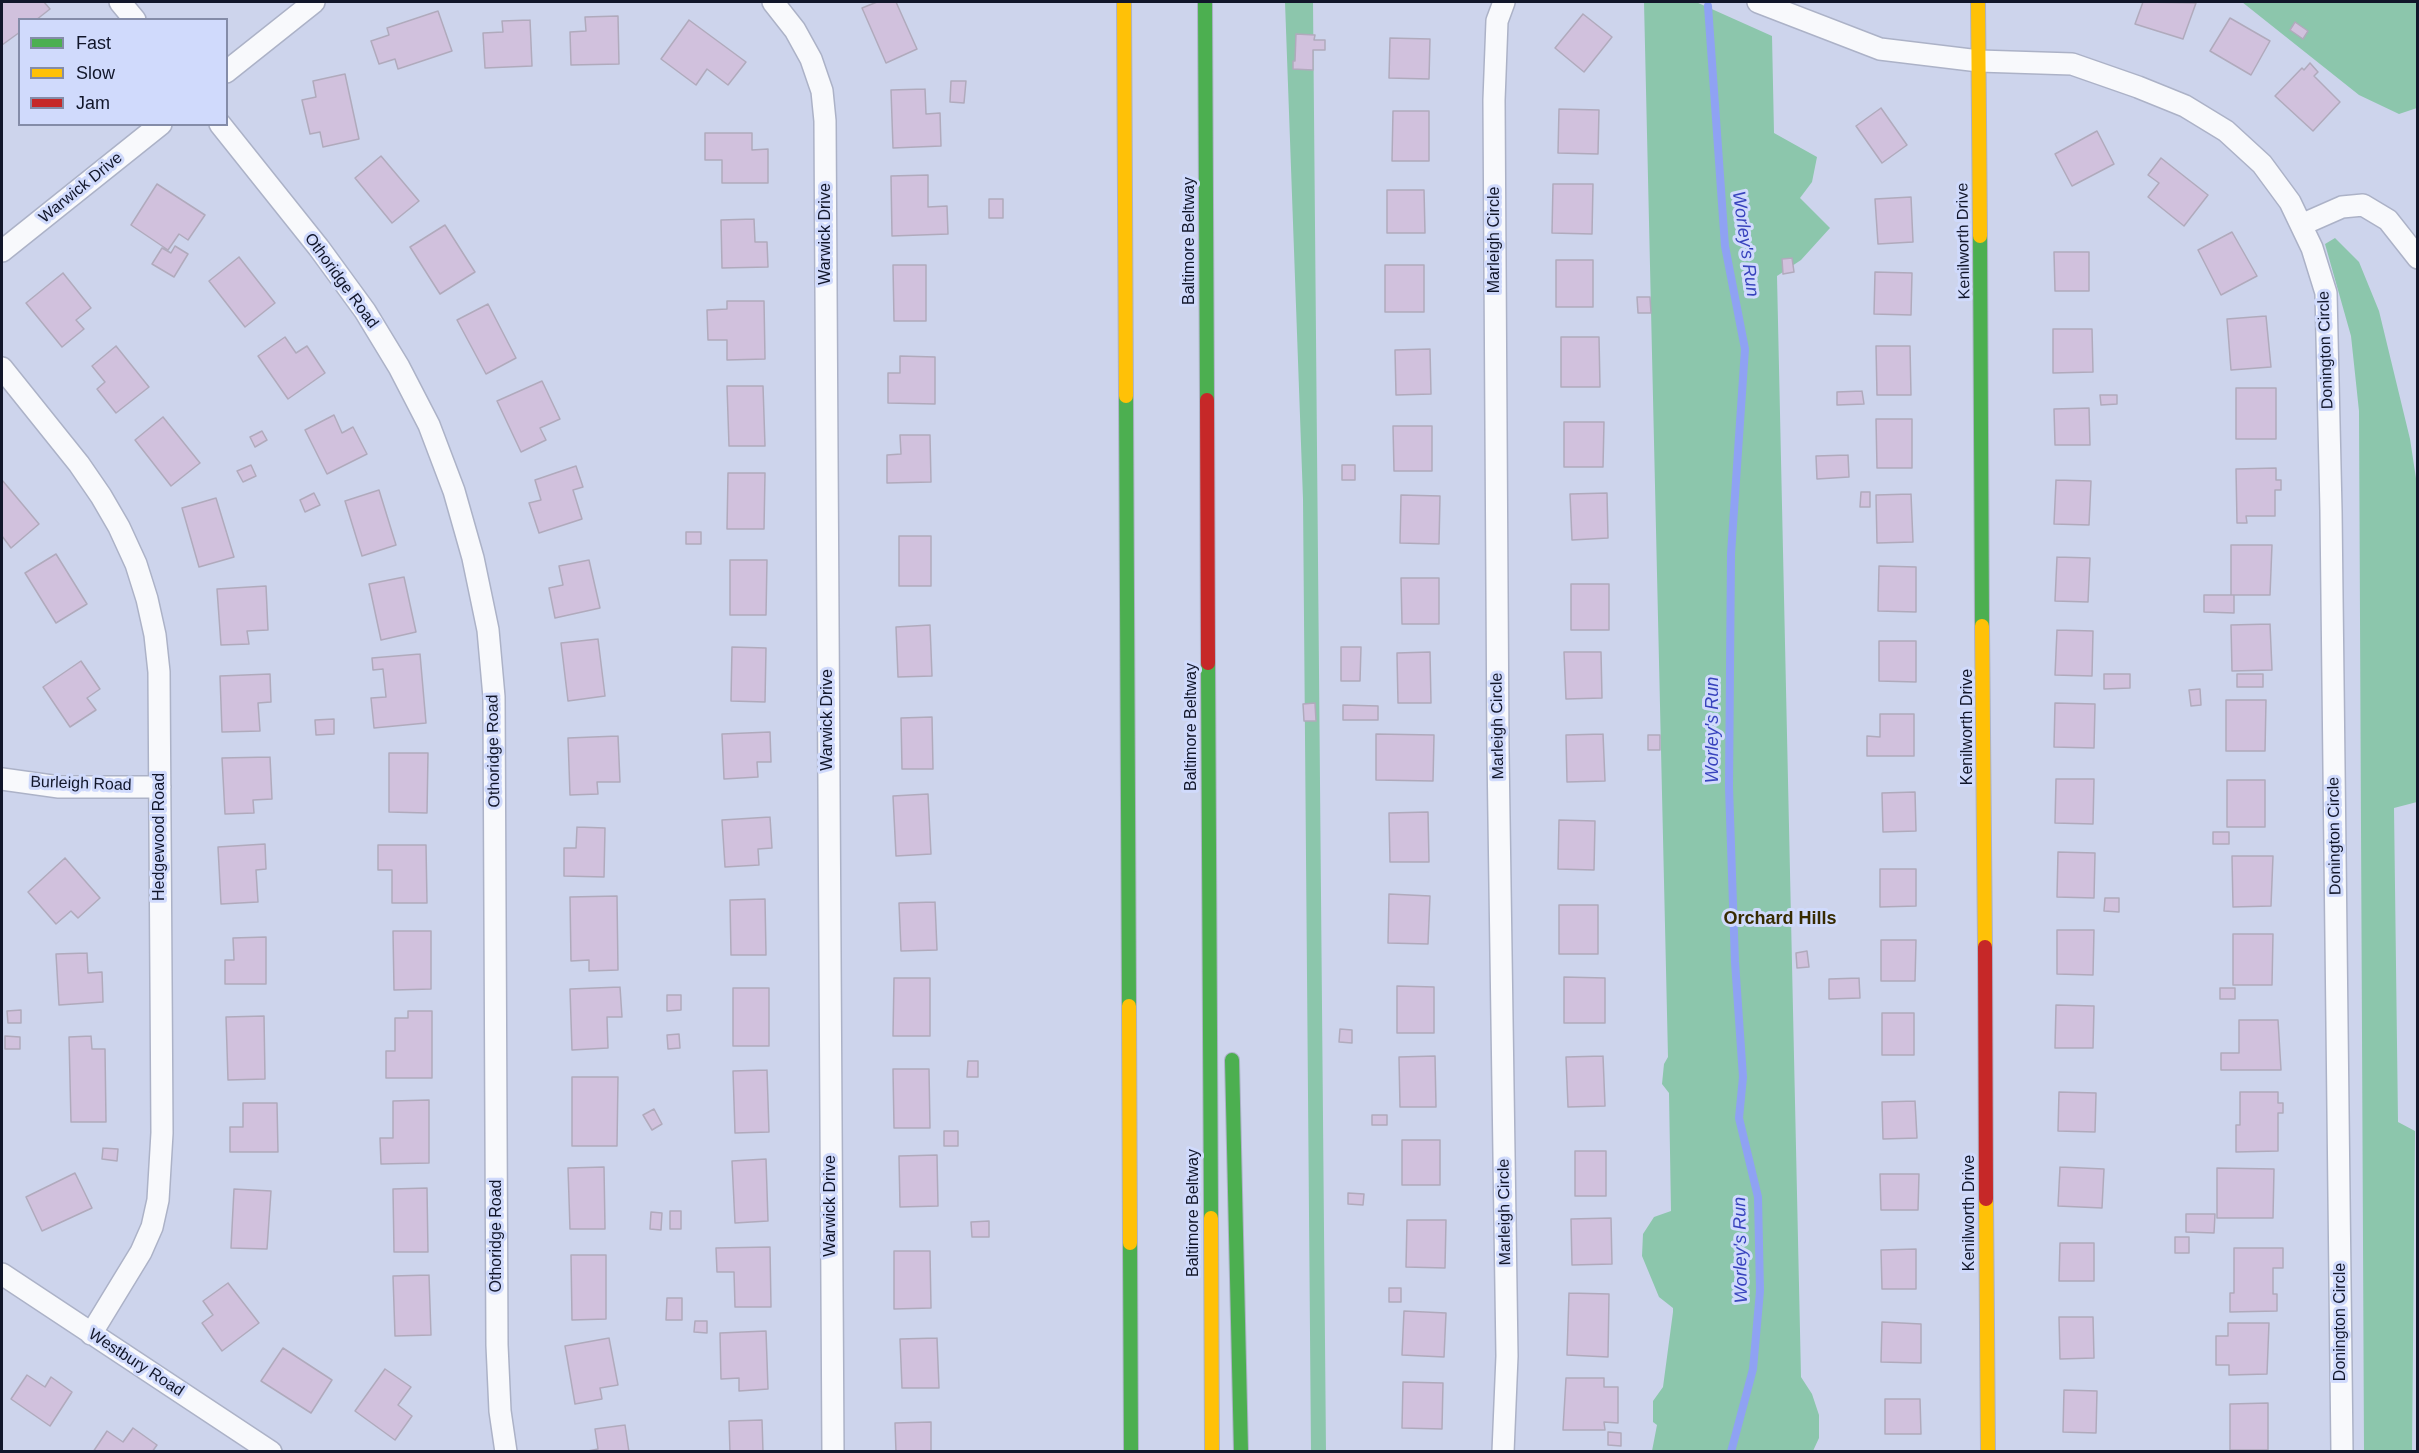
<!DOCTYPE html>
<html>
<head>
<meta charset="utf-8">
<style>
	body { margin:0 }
	#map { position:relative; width:2419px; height:1453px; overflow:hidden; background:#cdd4ec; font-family:Arial,sans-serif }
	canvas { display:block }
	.frame { position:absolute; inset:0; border:3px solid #11162a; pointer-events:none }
	.legend { position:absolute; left:18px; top:18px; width:210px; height:108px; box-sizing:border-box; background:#d0dafc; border:2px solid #848ca8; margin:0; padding:8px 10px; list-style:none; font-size:18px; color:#11162a }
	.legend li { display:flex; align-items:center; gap:12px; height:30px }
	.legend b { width:30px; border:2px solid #848ca8 }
</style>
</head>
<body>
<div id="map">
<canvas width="2419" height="1453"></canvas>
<div class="frame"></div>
<ul class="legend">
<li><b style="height:8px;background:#4caf50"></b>Fast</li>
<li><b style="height:8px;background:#ffc107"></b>Slow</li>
<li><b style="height:8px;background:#c62828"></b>Jam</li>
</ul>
</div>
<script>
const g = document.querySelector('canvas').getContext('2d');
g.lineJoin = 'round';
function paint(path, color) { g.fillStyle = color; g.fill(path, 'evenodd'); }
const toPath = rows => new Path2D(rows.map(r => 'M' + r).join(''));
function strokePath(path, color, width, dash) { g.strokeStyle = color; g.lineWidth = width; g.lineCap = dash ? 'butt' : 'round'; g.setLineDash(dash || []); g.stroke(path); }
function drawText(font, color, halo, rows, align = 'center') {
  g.font = font + ' Arial,sans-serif'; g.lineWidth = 6; g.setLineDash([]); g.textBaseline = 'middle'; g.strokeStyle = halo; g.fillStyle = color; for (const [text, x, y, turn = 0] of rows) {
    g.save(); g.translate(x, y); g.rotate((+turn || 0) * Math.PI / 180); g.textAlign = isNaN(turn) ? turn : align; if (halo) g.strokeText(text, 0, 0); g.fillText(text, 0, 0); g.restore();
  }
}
paint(toPath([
	[1285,2,1313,2,1326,1452,1311,1451,1303,499],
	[1644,2,1696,2,1772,36,1774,133,1817,157,1812,182,1800,198,1830,228,1801,260,1777,276,1801,1377,1812,1394,1819,1415,1819,1438,1813,1451,1652,1451,1657,1425,1653,1422,1653,1401,1663,1387,1673,1312,1673,1308,1659,1297,1642,1256,1643,1234,1654,1217,1671,1211,1669,1093,1662,1084,1664,1064,1668,1057],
	[2242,2,2417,2,2417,108,2399,114,2359,95],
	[2335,238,2359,262,2379,311,2410,439,2417,485,2417,802,2394,808,2398,1122,2415,1131,2412,1451,2364,1451,2359,411,2351,336,2325,244]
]), '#8cc6ac');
strokePath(toPath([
	[1708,6,1725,246,1745,349,1731,554,1729,787,1735,962,1743,1077,1739,1118,1758,1197,1760,1291,1753,1369,1731,1452]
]), '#8fa2f3', 8);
const building = toPath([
	[2,2,44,2,50,9,36,20,20,20,20,32,2,45,2,2],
	[877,2,896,2,917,49,886,63,862,8,877,2],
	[2143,2,2196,3,2183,39,2135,24,2143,2],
	[438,11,452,51,398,69,395,59,379,64,371,41,389,35,387,28,438,11],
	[1583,14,1612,37,1584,72,1555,48,1583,14],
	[618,16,619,64,571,65,570,32,586,31,585,17,618,16],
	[2230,18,2270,41,2251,75,2210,51,2230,18],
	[530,20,532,66,485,68,483,33,503,32,502,21,530,20],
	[689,20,746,62,728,85,707,69,696,85,661,59,689,20],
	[2295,22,2308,31,2303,39,2290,30,2295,22],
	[1296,34,1315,35,1314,40,1325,40,1325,50,1313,50,1313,70,1293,69,1293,61,1295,61,1296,34],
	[1390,38,1430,39,1429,79,1389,78,1390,38],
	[2310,63,2318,72,2314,76,2340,102,2313,131,2275,96,2302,68,2304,70,2310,63],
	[345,74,359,139,323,147,320,132,310,134,302,100,316,97,313,81,345,74],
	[951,81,966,81,964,103,950,102,951,81],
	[925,89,926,114,940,113,941,146,893,148,891,90,925,89],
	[1881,108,1907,145,1882,163,1856,126,1881,108],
	[1559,109,1599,110,1598,154,1558,153,1559,109],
	[1393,111,1429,111,1429,161,1392,161,1393,111],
	[2097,131,2114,164,2072,186,2055,154,2097,131],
	[705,133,752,133,752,150,768,149,768,183,722,183,722,160,705,160,705,133],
	[381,156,419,201,392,223,355,178,381,156],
	[2161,158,2208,195,2184,226,2148,197,2159,183,2148,175,2161,158],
	[928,175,928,207,947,206,948,234,892,236,891,176,928,175],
	[157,184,205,215,188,240,179,234,168,250,131,225,157,184],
	[1553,184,1593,184,1592,234,1552,233,1553,184],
	[1387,190,1424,190,1425,233,1387,233,1387,190],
	[1911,197,1913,242,1878,244,1875,199,1911,197],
	[989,199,1003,199,1003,218,989,218,989,199],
	[754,219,755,242,767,242,768,267,722,268,721,220,754,219],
	[445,225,475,272,440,294,410,247,445,225],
	[2232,232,2257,276,2221,295,2198,250,2232,232],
	[175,246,188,254,174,277,152,264,162,248,171,253,175,246],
	[2054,252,2089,252,2089,291,2055,291,2054,252],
	[239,257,275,303,245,327,209,281,239,257],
	[1792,258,1794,272,1783,274,1782,259,1792,258],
	[1556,260,1593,260,1593,307,1556,307,1556,260],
	[893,265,926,265,926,321,894,321,893,265],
	[1385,265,1424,265,1424,312,1385,312,1385,265],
	[1875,272,1912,273,1911,315,1874,314,1875,272],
	[63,273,91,308,76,320,84,329,62,347,26,303,63,273],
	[1637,297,1650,297,1651,313,1638,313,1637,297],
	[727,301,764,301,765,359,727,360,727,340,708,340,707,310,727,309,727,301],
	[488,304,516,358,486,374,457,320,488,304],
	[2266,316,2271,367,2231,370,2227,319,2266,316],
	[2053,329,2092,329,2093,372,2053,373,2053,329],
	[285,337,296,353,307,346,325,373,288,399,258,356,285,337],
	[1561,337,1599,337,1600,387,1561,387,1561,337],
	[116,346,149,387,116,413,97,389,105,382,92,366,116,346],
	[1876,346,1910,346,1911,395,1877,395,1876,346],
	[1430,349,1431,394,1396,395,1395,350,1430,349],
	[900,356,935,357,935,404,888,403,888,373,900,373,900,356],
	[542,381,560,419,540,428,546,440,521,452,497,401,542,381],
	[727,386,763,386,765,446,729,446,727,386],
	[2236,388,2276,388,2276,439,2236,439,2236,388],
	[1862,391,1864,404,1837,405,1837,392,1862,391],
	[2100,395,2117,395,2117,404,2101,405,2100,395],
	[2089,408,2090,445,2055,445,2054,409,2089,408],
	[334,415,342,433,353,427,367,454,327,474,305,430,334,415],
	[163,417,200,463,171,486,135,440,163,417],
	[1876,419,1912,419,1912,468,1877,468,1876,419],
	[1564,422,1604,422,1603,467,1564,467,1564,422],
	[1393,426,1432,426,1432,471,1394,471,1393,426],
	[262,431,267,440,255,447,250,437,262,431],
	[900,435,930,435,931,482,887,483,887,455,901,454,900,435],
	[1848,455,1849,477,1817,479,1816,456,1848,455],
	[251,465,256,476,243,482,237,471,251,465],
	[1342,465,1355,465,1355,480,1342,480,1342,465],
	[576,466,583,487,573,490,582,519,539,533,529,503,541,500,535,480,576,466],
	[2276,468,2276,480,2281,480,2281,490,2275,490,2275,516,2246,516,2247,523,2237,523,2236,469,2276,468],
	[728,473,765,473,764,529,727,529,728,473],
	[2,480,39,524,11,548,2,536,2,480],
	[2056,480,2091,481,2089,525,2054,524,2056,480],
	[379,490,396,545,362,556,345,501,379,490],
	[1861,492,1870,492,1870,507,1860,507,1861,492],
	[314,493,320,505,305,512,300,500,314,493],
	[1607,493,1608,538,1572,540,1570,494,1607,493],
	[1911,494,1913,542,1877,543,1876,495,1911,494],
	[1401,495,1440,496,1439,544,1400,543,1401,495],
	[216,498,234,557,199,567,182,508,216,498],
	[686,532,701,532,701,544,686,544,686,532],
	[899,536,931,536,931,586,899,586,899,536],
	[2231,545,2272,545,2270,595,2231,595,2231,545],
	[56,554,87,604,56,623,25,573,56,554],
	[2057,557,2090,558,2088,602,2055,601,2057,557],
	[589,560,600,608,555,618,549,588,563,585,559,566,589,560],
	[730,560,767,560,766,615,730,615,730,560],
	[1879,566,1916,567,1916,612,1878,611,1879,566],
	[404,577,416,632,381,640,369,584,404,577],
	[1401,578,1439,578,1439,624,1402,624,1401,578],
	[1571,584,1609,584,1609,630,1571,630,1571,584],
	[266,586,268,630,247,631,249,644,221,645,217,589,266,586],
	[2204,595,2234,595,2234,613,2204,612,2204,595],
	[2270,624,2272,670,2232,671,2231,625,2270,624],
	[930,625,932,676,898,677,896,627,930,625],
	[2057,630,2093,631,2092,676,2055,675,2057,630],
	[598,639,605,696,568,701,561,643,598,639],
	[1879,641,1916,641,1916,682,1879,681,1879,641],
	[732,647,766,648,765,702,731,701,732,647],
	[1341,647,1361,647,1360,681,1341,681,1341,647],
	[1430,652,1431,703,1398,703,1397,653,1430,652],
	[1564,652,1601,652,1602,698,1566,699,1564,652],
	[420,654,426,723,374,728,371,698,386,697,383,669,373,670,372,658,420,654],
	[81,661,100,689,87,698,96,710,70,727,43,687,81,661],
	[270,674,271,702,258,703,260,731,222,732,220,676,270,674],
	[2104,674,2130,674,2130,688,2104,689,2104,674],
	[2237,674,2263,674,2263,687,2237,687,2237,674],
	[2200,689,2201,705,2191,706,2189,690,2200,689],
	[2226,700,2266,700,2265,751,2226,751,2226,700],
	[1315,703,1316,721,1304,721,1303,704,1315,703],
	[2055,703,2095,704,2094,748,2054,747,2055,703],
	[1343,705,1378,706,1378,720,1343,720,1343,705],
	[1880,714,1914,714,1914,756,1867,756,1867,736,1880,737,1880,714],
	[932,717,933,769,902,769,901,718,932,717],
	[334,719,334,734,316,735,315,720,334,719],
	[770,732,771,762,757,762,758,777,724,779,722,734,770,732],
	[1376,734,1434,735,1433,781,1376,780,1376,734],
	[1603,734,1605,781,1567,782,1566,735,1603,734],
	[1648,735,1660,735,1660,750,1648,750,1648,735],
	[618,736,620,782,597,782,598,794,570,795,568,738,618,736],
	[389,753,428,753,427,813,389,812,389,753],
	[270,757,272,799,253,800,254,813,225,814,222,758,270,757],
	[2056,779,2094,779,2093,824,2055,823,2056,779],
	[2227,780,2265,780,2265,827,2227,827,2227,780],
	[1915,792,1916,831,1883,832,1882,793,1915,792],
	[928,794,931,854,896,856,893,796,928,794],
	[1428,812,1429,862,1390,862,1389,813,1428,812],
	[770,817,772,848,758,849,759,865,725,867,722,820,770,817],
	[1559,820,1595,821,1594,870,1558,869,1559,820],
	[577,827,605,828,604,877,564,876,564,848,576,848,577,827],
	[2213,832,2229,832,2229,844,2213,844,2213,832],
	[265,844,266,869,256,870,258,902,221,904,218,847,265,844],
	[378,845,426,845,427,903,392,903,392,870,378,870,378,845],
	[2058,852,2095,853,2094,898,2057,897,2058,852],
	[2232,856,2273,856,2271,906,2233,907,2232,856],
	[65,858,100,898,78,918,71,911,56,924,28,892,65,858],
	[1880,869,1916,869,1916,906,1880,907,1880,869],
	[1389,894,1430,896,1428,944,1388,943,1389,894],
	[617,896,618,970,589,971,589,960,571,961,570,897,617,896],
	[2105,898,2119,898,2119,912,2104,911,2105,898],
	[765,899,766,955,731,955,730,900,765,899],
	[935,902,937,950,901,951,899,903,935,902],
	[1559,905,1598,905,1598,954,1559,954,1559,905],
	[2057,930,2094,930,2093,975,2057,974,2057,930],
	[393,931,431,931,431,989,394,990,393,931],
	[2233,934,2273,934,2272,985,2233,985,2233,934],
	[266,937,266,984,225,984,225,960,234,960,233,938,266,937],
	[1881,940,1916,940,1915,981,1881,981,1881,940],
	[1807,951,1809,967,1797,968,1796,953,1807,951],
	[87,953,88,973,102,972,103,1002,59,1005,56,954,87,953],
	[1564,977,1605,978,1605,1023,1564,1023,1564,977],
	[894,978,930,978,930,1036,893,1036,894,978],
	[1859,978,1860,998,1829,999,1829,979,1859,978],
	[1397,986,1434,987,1434,1033,1397,1033,1397,986],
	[620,987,622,1017,607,1017,608,1048,572,1050,570,989,620,987],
	[733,988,769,988,769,1046,733,1046,733,988],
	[2220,988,2235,988,2235,999,2220,999,2220,988],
	[667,995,681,995,681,1010,667,1011,667,995],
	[2056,1005,2094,1006,2093,1048,2055,1048,2056,1005],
	[21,1010,21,1023,8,1023,7,1011,21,1010],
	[408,1011,432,1011,432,1078,386,1078,386,1051,395,1051,395,1018,408,1018,408,1011],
	[1882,1013,1914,1013,1914,1055,1882,1055,1882,1013],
	[264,1016,265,1079,228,1080,226,1017,264,1016],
	[2239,1020,2278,1020,2281,1070,2221,1070,2221,1053,2239,1053,2239,1020],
	[1340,1029,1352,1030,1352,1043,1339,1042,1340,1029],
	[679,1034,680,1048,668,1049,667,1035,679,1034],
	[5,1036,20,1037,20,1049,5,1049,5,1036],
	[91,1036,92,1049,105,1049,106,1122,71,1122,69,1037,91,1036],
	[1435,1056,1436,1107,1400,1107,1399,1057,1435,1056],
	[1603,1056,1605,1106,1568,1107,1566,1057,1603,1056],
	[968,1061,978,1061,978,1077,967,1077,968,1061],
	[893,1069,929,1069,930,1128,894,1128,893,1069],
	[767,1070,769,1132,735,1133,733,1071,767,1070],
	[572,1077,618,1077,617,1146,572,1146,572,1077],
	[2059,1092,2096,1093,2095,1132,2058,1131,2059,1092],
	[2240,1092,2278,1092,2278,1103,2283,1103,2283,1113,2278,1113,2278,1151,2236,1152,2236,1125,2240,1125,2240,1092],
	[429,1100,429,1163,381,1164,380,1138,393,1138,393,1101,429,1100],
	[1915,1101,1917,1138,1883,1139,1882,1102,1915,1101],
	[243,1103,277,1103,278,1152,230,1152,230,1127,243,1127,243,1103],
	[654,1109,662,1124,652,1130,643,1115,654,1109],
	[1372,1115,1387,1115,1387,1125,1372,1125,1372,1115],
	[944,1131,958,1131,958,1146,944,1146,944,1131],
	[1402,1140,1440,1140,1440,1185,1402,1185,1402,1140],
	[103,1148,118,1149,117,1161,102,1159,103,1148],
	[1575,1151,1606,1151,1606,1196,1575,1196,1575,1151],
	[937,1155,938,1206,900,1207,899,1156,937,1155],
	[766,1159,768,1221,735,1223,732,1161,766,1159],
	[604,1167,605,1229,570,1229,568,1168,604,1167],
	[2060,1167,2104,1169,2102,1208,2058,1206,2060,1167],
	[2217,1168,2274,1169,2273,1218,2217,1218,2217,1168],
	[75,1173,92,1208,42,1231,26,1197,75,1173],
	[1880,1174,1919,1174,1918,1210,1881,1210,1880,1174],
	[427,1188,428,1252,394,1252,393,1189,427,1188],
	[234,1189,271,1191,267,1249,231,1248,234,1189],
	[1348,1193,1364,1194,1363,1205,1348,1204,1348,1193],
	[670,1211,681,1211,681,1229,670,1229,670,1211],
	[651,1212,662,1213,661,1230,650,1229,651,1212],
	[2186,1214,2215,1214,2214,1233,2186,1232,2186,1214],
	[1611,1218,1612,1264,1572,1265,1571,1219,1611,1218],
	[1407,1220,1446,1220,1445,1268,1406,1267,1407,1220],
	[989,1221,989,1237,972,1237,971,1222,989,1221],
	[2175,1237,2189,1237,2189,1253,2175,1253,2175,1237],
	[2060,1243,2094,1243,2094,1281,2059,1281,2060,1243],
	[770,1247,771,1307,735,1307,734,1272,717,1272,716,1248,770,1247],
	[2234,1248,2283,1248,2283,1268,2273,1268,2273,1294,2277,1294,2277,1311,2230,1312,2230,1293,2234,1293,2234,1248],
	[1916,1249,1916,1289,1882,1289,1881,1250,1916,1249],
	[894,1251,930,1251,931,1308,894,1309,894,1251],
	[571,1255,606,1255,606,1319,572,1320,571,1255],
	[429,1275,431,1335,395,1336,393,1276,429,1275],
	[228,1283,259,1323,222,1351,202,1323,213,1315,203,1301,228,1283],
	[1389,1288,1401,1288,1401,1302,1389,1302,1389,1288],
	[1569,1293,1609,1294,1608,1357,1567,1355,1569,1293],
	[667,1298,682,1298,682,1320,666,1320,667,1298],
	[1404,1311,1446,1313,1444,1357,1402,1355,1404,1311],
	[2059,1317,2093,1317,2094,1358,2060,1359,2059,1317],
	[695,1321,707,1321,707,1333,694,1332,695,1321],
	[1882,1322,1921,1324,1921,1363,1881,1362,1882,1322],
	[2228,1323,2269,1323,2267,1374,2229,1375,2229,1365,2216,1365,2216,1336,2228,1336,2228,1323],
	[766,1331,768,1389,739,1391,739,1378,721,1379,720,1333,766,1331],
	[609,1338,618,1385,600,1388,602,1399,575,1404,565,1346,609,1338],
	[937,1338,939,1388,902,1388,900,1339,937,1338],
	[283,1348,332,1380,311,1413,261,1381,283,1348],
	[385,1369,411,1387,398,1405,412,1416,395,1440,355,1411,385,1369],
	[27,1375,45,1387,51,1377,72,1392,50,1426,11,1399,27,1375],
	[1566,1378,1604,1378,1604,1387,1618,1387,1618,1423,1604,1422,1605,1430,1563,1430,1566,1378],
	[1403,1382,1443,1383,1442,1429,1402,1428,1403,1382],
	[2064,1390,2097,1391,2096,1433,2063,1432,2064,1390],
	[1885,1399,1920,1399,1921,1434,1885,1434,1885,1399],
	[2268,1403,2268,1450,2230,1450,2230,1404,2268,1403],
	[762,1420,763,1452,730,1452,729,1421,762,1420],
	[931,1422,931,1452,896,1452,895,1423,931,1422],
	[625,1425,629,1452,583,1452,598,1449,595,1429,625,1425],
	[133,1428,157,1445,152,1452,93,1452,107,1431,123,1442,133,1428],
	[1608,1432,1621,1433,1621,1446,1608,1445,1608,1432]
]);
paint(building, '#d1c1dd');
strokePath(building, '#b0aabc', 1.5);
const street = toPath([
	[120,2,135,20],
	[773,2,795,30,811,59,822,91,825,121,833,1452],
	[1758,2,1880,49,1979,61,2072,64,2138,87,2185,106,2226,131,2262,164,2290,202,2312,248,2326,293,2331,511,2342,1452],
	[226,72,314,2],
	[220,124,319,248,365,311,399,367,429,425,454,491,473,558,488,630,494,697,497,1345,500,1411,506,1452],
	[2301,225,2342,207,2363,205,2388,220,2418,258],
	[2,251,161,124],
	[2,368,79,464,101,496,119,527,136,564,147,599,155,635,159,672,162,1133,158,1200,152,1227,141,1252,91,1334],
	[2,779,59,787,160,787],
	[2,1274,271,1452],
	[1503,1452,1507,1356,1498,751,1494,100,1497,21,1504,2]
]);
const fast = toPath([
	[1205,2,1207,400],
	[1980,236,1982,626],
	[1126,396,1129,1006],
	[1208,663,1211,1218],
	[1232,1060,1241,1452],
	[1130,1243,1131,1452]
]);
const slow = toPath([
	[1124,2,1126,396],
	[1978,2,1980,236],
	[1982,626,1985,947],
	[1129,1006,1130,1243],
	[1986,1199,1988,1452],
	[1211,1218,1212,1452]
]);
const jam = toPath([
	[1207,400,1208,663],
	[1985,947,1986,1199]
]);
strokePath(street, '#acb2c7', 24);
strokePath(fast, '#acb2c7', 16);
strokePath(slow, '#acb2c7', 16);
strokePath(jam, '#acb2c7', 16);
strokePath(street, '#f8f9fc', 21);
strokePath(fast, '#4caf50', 14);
strokePath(slow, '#ffc107', 14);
strokePath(jam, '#c62828', 14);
drawText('16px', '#11162a', '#d0dafc', [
	["Warwick Drive",81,188,-39],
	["Warwick Drive",826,234,-90],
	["Marleigh Circle",1495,240,-90],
	["Baltimore Beltway",1190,241,-90],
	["Kenilworth Drive",1964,241,-91],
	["Othoridge Road",341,281,54],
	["Donington Circle",2326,350,-92],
	["Warwick Drive",828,720,-90],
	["Marleigh Circle",1498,726,-91],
	["Baltimore Beltway",1192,727,-90],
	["Kenilworth Drive",1968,727,-90],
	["Othoridge Road",494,751,-91],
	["Burleigh Road",81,784,2],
	["Donington Circle",2335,836,-91],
	["Hedgewood Road",160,837,-90],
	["Warwick Drive",831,1206,-90],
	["Marleigh Circle",1505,1212,-91],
	["Baltimore Beltway",1194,1213,-90],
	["Kenilworth Drive",1970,1213,-90],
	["Othoridge Road",497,1236,-90],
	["Donington Circle",2341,1322,-90],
	["Westbury Road",136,1363,33]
]);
drawText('italic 18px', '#3843bd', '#d0dafc', [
	["Worley's Run",1745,244,82],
	["Worley's Run",1713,730,-90],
	["Worley's Run",1741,1250,-91]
]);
drawText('bold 18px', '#372b00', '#d0dafc', [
	["Orchard Hills",1780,919]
]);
</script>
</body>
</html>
